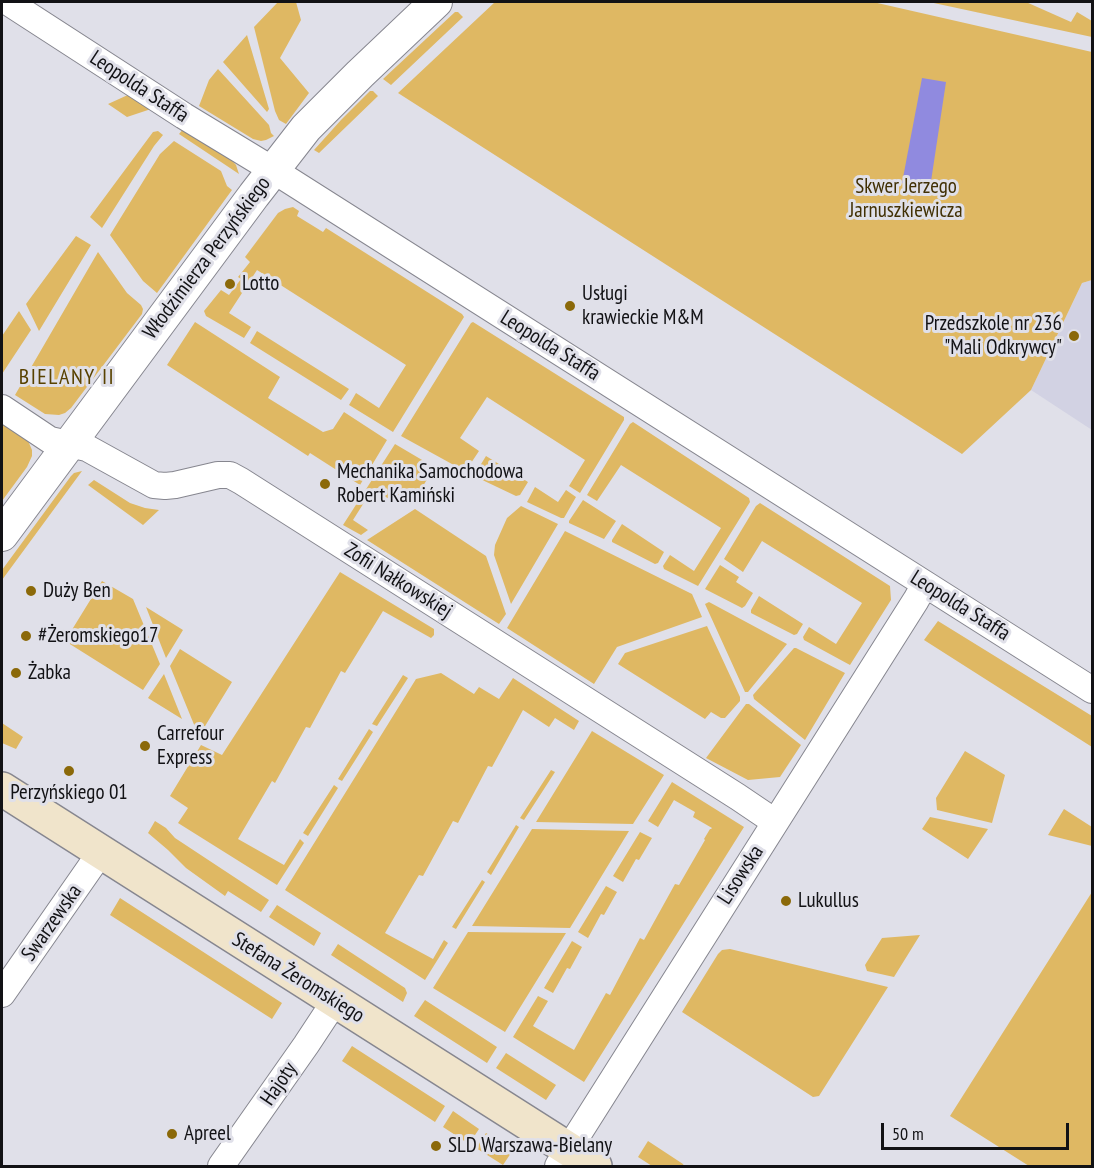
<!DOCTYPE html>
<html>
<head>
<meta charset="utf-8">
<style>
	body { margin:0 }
	#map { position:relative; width:1094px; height:1168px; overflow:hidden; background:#e0e0e9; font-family:"PT Sans Narrow",sans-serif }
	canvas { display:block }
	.frame { position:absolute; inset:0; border:3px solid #121215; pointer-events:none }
	.scale { position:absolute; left:881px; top:1123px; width:188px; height:27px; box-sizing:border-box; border:3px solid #121215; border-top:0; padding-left:8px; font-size:18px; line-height:21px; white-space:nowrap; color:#121215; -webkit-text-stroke:4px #e0e0e9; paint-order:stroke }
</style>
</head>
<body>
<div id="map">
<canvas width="1094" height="1168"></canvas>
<div class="frame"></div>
<div class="scale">50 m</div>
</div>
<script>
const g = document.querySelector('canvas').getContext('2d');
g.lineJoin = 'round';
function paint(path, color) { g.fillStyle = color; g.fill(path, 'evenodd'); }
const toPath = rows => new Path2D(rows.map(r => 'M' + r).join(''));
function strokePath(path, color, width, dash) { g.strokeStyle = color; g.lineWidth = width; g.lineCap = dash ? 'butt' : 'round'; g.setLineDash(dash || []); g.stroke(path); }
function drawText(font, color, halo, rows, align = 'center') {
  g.font = font + ' "PT Sans Narrow",sans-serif'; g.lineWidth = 6; g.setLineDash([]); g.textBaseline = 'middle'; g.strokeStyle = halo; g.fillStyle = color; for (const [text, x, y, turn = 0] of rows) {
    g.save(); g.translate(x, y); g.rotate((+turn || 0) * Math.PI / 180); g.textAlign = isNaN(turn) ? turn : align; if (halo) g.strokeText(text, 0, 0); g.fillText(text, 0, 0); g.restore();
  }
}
paint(toPath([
	[1092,280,1092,430,1031,390,1082,283]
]), '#d2d2e3');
paint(toPath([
	[278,2,296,2,301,20,280,58,309,93,286,124,279,120,275,111,254,27],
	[495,2,873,2,1092,52,1092,280,1082,283,1031,390,962,454,398,93],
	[929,2,1026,2,1071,22,1077,12,1092,21,1092,37],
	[455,12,458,12,463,17,391,85,383,79],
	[247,35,269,109,267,112,223,62],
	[218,69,269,125,271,133,274,136,266,140,261,141,253,139,199,106,209,80],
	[370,91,373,91,378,96,319,153,314,150,341,120],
	[130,94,154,108,127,117,108,104],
	[184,128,229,157,236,165,239,174,179,134],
	[158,131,163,135,154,146,102,228,90,217,153,132],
	[174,141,221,171,227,186,232,190,157,293,143,281,110,235,160,154],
	[293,207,299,211,297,216,323,232,326,228,462,314,464,317,393,432,349,405,356,393,379,408,406,365,257,270,229,313,251,327,244,338,206,316,204,311,221,290,229,295,241,279,238,277,250,262,245,257,278,213,285,209],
	[76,236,91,245,39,331,26,304],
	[98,252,127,293,141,305,143,309,142,314,71,408,65,413,59,415,45,414,15,395],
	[19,311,31,330,2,374,2,336],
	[195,322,280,377,268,398,323,432,333,429,344,412,387,440,360,485,310,453,308,456,167,365],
	[473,322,624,417,624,420,580,493,569,486,585,460,487,397,460,438,479,451,467,469,461,469,401,436,471,323],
	[257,331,349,389,341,400,250,343],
	[2,420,26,436,32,450,32,456,27,467,2,501],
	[633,422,749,498,750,502,698,586,664,569,663,566,670,555,694,571,721,528,621,465,597,501,587,495,630,424],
	[395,444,434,467,414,502,395,502,372,490,353,520,368,530,361,535,343,525],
	[486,456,528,482,520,495,516,496,476,477,475,474],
	[82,471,2,580,2,570,71,476,74,473],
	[94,480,130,503,145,508,159,510,143,525,88,485],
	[535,487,558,502,566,490,576,497,564,518,561,518,527,502],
	[583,500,616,521,604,539,569,523,569,521],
	[760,503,890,586,891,600,850,665,804,640,803,637,809,627,836,644,862,603,762,541,743,572,724,559,756,506],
	[521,506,558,524,511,604,494,555,495,545,507,518],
	[415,509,486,556,506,614,499,624,367,540],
	[622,524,664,552,658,563,655,564,612,542,612,540],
	[565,531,692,594,702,617,617,647,594,684,507,628],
	[720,565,739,577,736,582,753,593,745,606,742,608,705,589],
	[340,572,434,629,434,635,431,638,383,611,345,673,341,671,310,728,306,727,275,783,272,781,238,839,284,865,300,839,304,843,277,885,178,823,188,808,170,796,201,745,222,755],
	[102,581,133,599,160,664,143,690,65,641],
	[759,596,803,624,797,634,794,635,751,613,751,610],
	[709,602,787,644,748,692,745,692,705,604],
	[146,607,183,630,166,658],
	[938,621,1092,716,1092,747,924,640],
	[707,626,740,697,740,701,725,718,721,718,711,712,705,719,618,664,625,653],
	[794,648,796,648,845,673,805,740,754,699,753,695],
	[180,649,232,682,202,731,195,727,170,666],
	[441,673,474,694,479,687,499,699,513,678,579,721,574,730,555,718,549,727,523,710,492,767,488,766,458,823,453,821,423,876,419,875,385,933,433,959,444,940,448,943,425,980,285,890,416,679],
	[164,674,182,719,148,698],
	[403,675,408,678,377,726,372,724],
	[746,704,749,704,801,745,780,777,748,780,706,758],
	[2,723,23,737,16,749,2,743],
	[369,729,373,732,342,781,338,779],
	[592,731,664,775,633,824,536,822],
	[965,751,1005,775,992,823,937,810,936,798],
	[551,770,555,772,524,820,520,818],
	[672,782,744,827,584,1082,513,1037,538,996,548,1001,533,1026,574,1050,606,993,610,995,640,938,644,940,675,884,679,885,705,840,704,839,710,829,711,829,712,828,693,817,695,812,674,800,658,827,648,821],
	[334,785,338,788,308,836,303,833],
	[1064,809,1092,827,1092,846,1048,835],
	[930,817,988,829,968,859,922,829],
	[155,821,166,828,175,838,269,900,261,912,228,891,225,896,186,868,168,850,148,833],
	[516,825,519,827,491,875,487,872],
	[532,829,629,831,570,928,472,926],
	[640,832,652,838,639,860,636,859,623,882,613,876],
	[482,880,485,882,456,929,452,927],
	[606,886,617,892,604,915,601,914,588,938,578,932],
	[1092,892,1092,1166,1029,1166,950,1116],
	[120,898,282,1003,272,1019,110,915],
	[277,905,321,933,314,946,269,917],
	[468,932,566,933,505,1032,433,988],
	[920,935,894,977,867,971,865,965,882,938],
	[572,941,582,947,570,969,567,968,553,993,544,988],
	[338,944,405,988,407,993,403,1002,331,955],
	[730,949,888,987,819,1096,813,1097,682,1012,718,954,722,950],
	[425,1000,497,1047,487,1063,414,1016],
	[352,1046,445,1106,435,1122,342,1061],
	[506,1053,556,1085,546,1100,496,1068],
	[453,1111,479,1129,469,1144,443,1127],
	[486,1133,513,1150,503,1165,476,1148],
	[648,1141,683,1164,684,1166,652,1166,638,1157]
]), '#dfb863');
paint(toPath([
	[922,78,946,82,930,188,902,183]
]), '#908adf');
const minor = toPath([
	[8,2,184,116,273,170,1092,690],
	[2,408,50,440,87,448,154,485,165,486,175,485,218,475,230,475,241,481,738,797,775,822],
	[2,994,101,852],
	[221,1166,306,1045,335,1001],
	[558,1166,916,600,925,584]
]);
const tertiary = toPath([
	[2,535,254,195,306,128,360,74,436,2]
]);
const secondary = toPath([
	[2,789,595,1166]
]);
strokePath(minor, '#86868f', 28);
strokePath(tertiary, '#86868f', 34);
strokePath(secondary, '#86868f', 36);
strokePath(minor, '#fff', 26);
strokePath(tertiary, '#fff', 32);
strokePath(secondary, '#f0e4cb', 33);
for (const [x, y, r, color] of [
	[230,284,6,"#8b6909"],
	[570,306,6,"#8b6909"],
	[1074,336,6,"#8b6909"],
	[325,484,6,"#8b6909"],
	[31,591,6,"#8b6909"],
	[26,636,6,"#8b6909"],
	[16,673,6,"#8b6909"],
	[145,746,6,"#8b6909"],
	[69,771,6,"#8b6909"],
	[786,901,6,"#8b6909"],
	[172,1134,6,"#8b6909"],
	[436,1146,6,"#8b6909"]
]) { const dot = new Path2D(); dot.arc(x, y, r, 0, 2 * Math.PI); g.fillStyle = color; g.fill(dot); strokePath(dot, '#e0e0e9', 2); }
drawText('21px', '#121215', '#e0e0e9', [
	["Leopolda Staffa",139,87,33],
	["Włodzimierza Perzyńskiego",207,258,-53],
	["Leopolda Staffa",550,346,32],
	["Zofii Nałkowskiej",398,581,32],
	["Leopolda Staffa",960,606,32],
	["Lisowska",741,875,-57],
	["Swarzewska",52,923,-55],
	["Stefana Żeromskiego",298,978,32],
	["Hajoty",279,1084,-56]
]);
drawText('21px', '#413004', '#e0e0e9', [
	["Skwer Jerzego",906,187],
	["Jarnuszkiewicza",906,211]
]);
drawText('21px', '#121215', '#e0e0e9', [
	["Lotto",242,284],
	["Usługi",582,294],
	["krawieckie M&M",582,318],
	["Przedszkole nr 236",1062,324,"right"],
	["\"Mali Odkrywcy\"",1062,348,"right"],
	["Mechanika Samochodowa",337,472],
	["Robert Kamiński",337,496],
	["Duży Ben",43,591],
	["#Żeromskiego17",38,636],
	["Żabka",28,673],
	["Carrefour",157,734],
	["Express",157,758],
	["Perzyńskiego 01",69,793,"center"],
	["Lukullus",798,901],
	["Apreel",184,1134],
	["SLD Warszawa-Bielany",448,1146]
], 'left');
g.letterSpacing = '1.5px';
drawText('22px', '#594201', '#e0e0e9', [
	["BIELANY II",67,378]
]);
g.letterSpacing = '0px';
</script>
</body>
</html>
